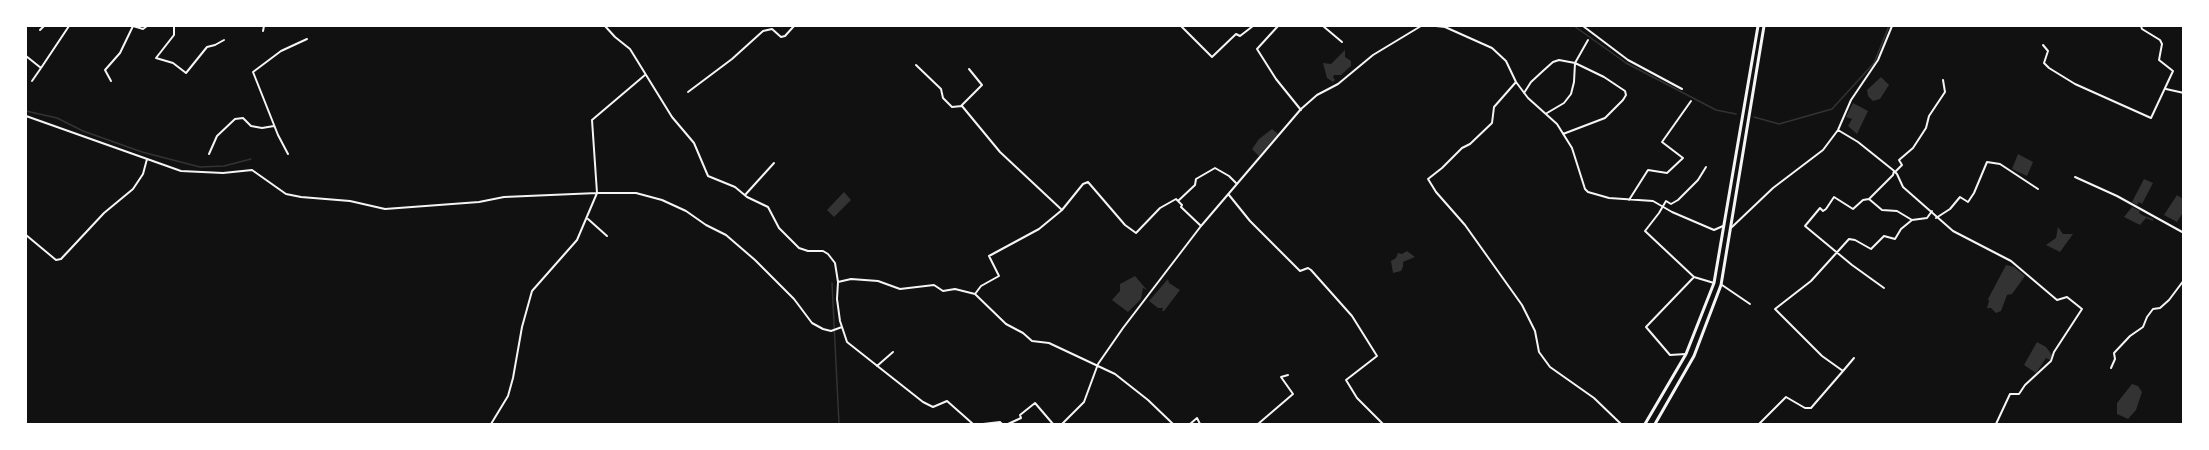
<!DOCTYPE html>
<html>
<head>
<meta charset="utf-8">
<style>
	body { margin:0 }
	#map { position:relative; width:2209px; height:450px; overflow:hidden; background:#111; font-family:"Golos Text",sans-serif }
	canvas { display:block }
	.frame { position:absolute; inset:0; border:27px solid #fff; pointer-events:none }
</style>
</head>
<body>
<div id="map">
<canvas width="2209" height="450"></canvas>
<div class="frame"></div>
</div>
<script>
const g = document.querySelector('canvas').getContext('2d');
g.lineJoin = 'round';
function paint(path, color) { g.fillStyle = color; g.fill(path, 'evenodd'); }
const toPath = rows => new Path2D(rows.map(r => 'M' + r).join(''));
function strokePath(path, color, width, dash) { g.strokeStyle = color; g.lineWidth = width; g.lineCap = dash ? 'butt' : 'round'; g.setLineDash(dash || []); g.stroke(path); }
paint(toPath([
	[1345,50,1345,57,1351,61,1351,66,1341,75,1334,75,1333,77,1335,80,1333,82,1327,78,1323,63,1331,64],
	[1881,77,1889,85,1880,99,1873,101,1868,96,1867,90],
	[1853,103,1868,111,1857,134,1848,126,1852,119,1846,117],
	[1272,129,1278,134,1259,156,1252,149,1259,139],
	[2018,154,2033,162,2027,176,2012,169],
	[2144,179,2153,183,2142,204,2139,202,2137,205,2132,202],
	[844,192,851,200,834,217,827,210],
	[2177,195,2183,199,2184,211,2177,222,2164,215],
	[2132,207,2140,211,2139,213,2144,216,2153,219,2153,221,2146,218,2140,225,2124,217],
	[2058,227,2063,234,2073,234,2060,252,2046,245,2056,238],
	[1407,251,1415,257,1403,262,1403,267,1401,271,1393,273,1391,261,1396,258,1398,253,1402,254],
	[2006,265,2014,267,2025,276,2012,294,2007,295,2001,311,1996,313,1991,308,1987,308,1989,301,1988,299],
	[1135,276,1147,290,1143,288,1141,299,1128,312,1112,300,1120,291,1120,284],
	[1168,279,1169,283,1180,290,1164,311,1162,311,1163,308,1158,308,1149,301],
	[2037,342,2046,347,2052,355,2050,360,2046,358,2036,373,2024,365],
	[2132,384,2138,386,2142,392,2136,410,2128,419,2117,414,2117,403]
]), '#333');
strokePath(toPath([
	[1574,26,1626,63,1716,110,1736,114],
	[26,111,57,118,83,131,142,152,200,167,224,166,251,159],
	[1754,117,1779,124,1832,109,1874,63,1889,26],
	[832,283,839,424]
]), '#333', 1.5);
strokePath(toPath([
	[174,26,174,35,156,58,173,63,186,73,207,47,215,45,224,40],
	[605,26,615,37,630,49,672,117,694,143,708,176,735,187,747,197,768,207,779,228,799,248,808,251,823,251,828,254,835,263,838,282],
	[1181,26,1212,57,1236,34,1240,36,1253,26],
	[1278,26,1257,49,1276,79,1301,110],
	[1323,26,1342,42],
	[1436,26,1445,27,1492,48,1506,61,1516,82,1528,98,1557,124,1572,148,1585,189,1588,192,1609,198,1653,201,1672,212,1714,230,1723,226],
	[1583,26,1628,60,1682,89],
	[40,30,44,26],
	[263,31,264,26],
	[2043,45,2048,51,2044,63,2049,68,2075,84,2151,118,2173,71,2159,60,2162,44,2160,40,2142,29,2141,26],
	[26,56,41,68,32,81],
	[916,65,941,89,943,98,952,107,962,106,1000,152,1062,210,1083,184,1088,182,1125,225,1136,233,1160,208,1176,199,1182,205,1181,207,1201,226],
	[41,68,69,26],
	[111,81,105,70,120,53,133,26,143,29,147,26],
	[1516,82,1494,107,1492,123,1470,144,1462,148,1442,168,1428,179,1436,192,1465,225,1522,305,1535,331,1539,352,1550,367,1594,398,1621,424],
	[2166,89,2184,93],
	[688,92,732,59,763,31,772,29,781,37,785,36,794,26],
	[1524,93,1531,82,1544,70,1553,62,1559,60,1575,63,1604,77,1625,91,1626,95,1623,100,1605,118,1563,134],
	[961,106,982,85,969,69],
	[1547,113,1564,103,1571,94,1574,82,1575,63,1588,40],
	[26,116,181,171,223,173,252,170,286,194,301,197,350,201,385,209,479,202,504,197,597,193,636,193,662,200,686,211,706,225,726,235,755,260,794,299,812,323,823,329,831,331,842,327],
	[1838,130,1858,142,1893,170,1897,174,1903,187,1953,231,2011,261,2057,300,2067,297,2082,309,2054,352,2051,361,2025,385,2019,394,2010,394,1996,424],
	[209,154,217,136,235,119,243,118,251,126,262,128,274,126],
	[288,154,278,135,253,72,281,51,307,39],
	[1896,171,1902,165,1899,160,1913,148,1926,128,1929,116,1945,92,1943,80],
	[2075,177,2117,196,2184,233],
	[745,195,774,163],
	[1229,195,1250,221,1300,271,1308,268,1311,270,1352,316,1377,356,1346,380,1357,398,1383,424],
	[1869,199,1893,175,1894,171],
	[1629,200,1648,170,1667,173,1683,158,1662,142,1691,101],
	[1178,201,1195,185,1196,179,1215,168,1229,176,1236,183],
	[1936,218,1950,209,1960,197,1968,202,1974,193,1987,162,2000,164,2038,189],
	[588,219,607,236],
	[1732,227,1773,188,1823,150,1838,130,1851,100,1878,60,1892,26],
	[26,235,56,260,61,259,104,213,133,189,143,174,147,159],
	[1694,277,1714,283],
	[1722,285,1750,304],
	[1884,288,1852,265,1805,226,1820,208,1823,211,1826,209,1834,197,1853,209,1863,200,1869,199,1882,210,1897,211,1912,220,1927,218,1932,211],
	[975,294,981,286,999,276,989,256,1039,229,1062,210],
	[1686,354,1670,355,1646,327,1694,277,1645,231,1659,213,1666,201,1671,204,1678,200,1698,180,1706,167],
	[1854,358,1843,371,1822,356,1775,309,1811,281,1849,239,1855,240,1871,249,1884,236,1895,239,1901,229,1912,220],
	[877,366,893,352],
	[2111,368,2115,359,2114,353,2130,336,2143,327,2147,317,2153,309,2160,308,2169,300,2184,280],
	[491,424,508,396,513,378,522,327,532,291,577,240,597,193,592,120,645,75],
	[973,424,947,401,933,407,923,402,847,342,840,321,837,299,838,282,851,279,878,281,900,289,934,285,943,291,955,289,975,294,1006,324,1023,333,1032,341,1049,343,1115,374,1148,400,1173,424],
	[983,424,1000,422,1002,424],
	[1008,424,1021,418,1020,415,1035,403,1053,424],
	[1062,424,1084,402,1098,364,1123,328,1201,226,1301,109,1317,95,1338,84,1373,55,1421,26],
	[1190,424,1197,418,1200,424],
	[1258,424,1293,394,1281,377,1288,375],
	[1759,424,1786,397,1805,408,1811,408,1843,371]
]), '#f5f5f5', 2);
strokePath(toPath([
	[1645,424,1686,354,1714,283,1758,26],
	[1655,424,1694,356,1721,285,1764,26]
]), '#f5f5f5', 3);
</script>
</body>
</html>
